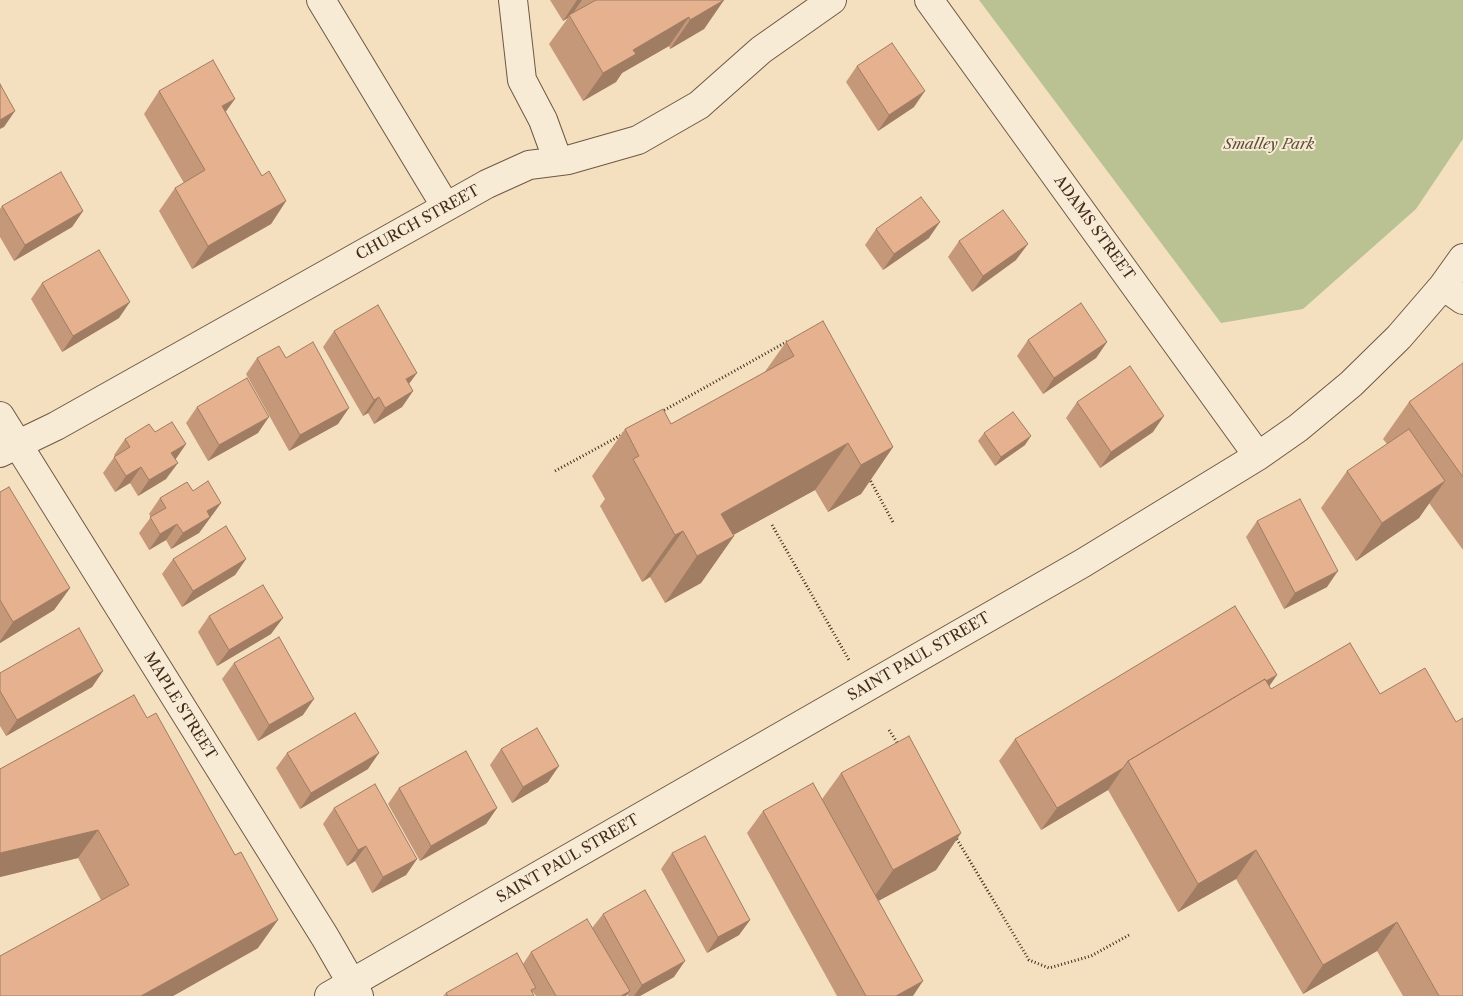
<!DOCTYPE html>
<html>
<head>
<meta charset="utf-8">
<style>
	body { margin:0 }
	canvas { display:block; background:#f4e0be }
</style>
</head>
<body>
<canvas width="1463" height="996"></canvas>
<script>
const g = document.querySelector('canvas').getContext('2d');
g.lineJoin = 'round';
function paint(path, color) { g.fillStyle = color; g.fill(path, 'evenodd'); }
const toPath = rows => new Path2D(rows.map(r => 'M' + r).join(''));
function strokePath(path, color, width, dash) { g.strokeStyle = color; g.lineWidth = width; g.lineCap = dash ? 'butt' : 'round'; g.setLineDash(dash || []); g.stroke(path); }
function drawText(font, color, halo, rows, align = 'center') {
  g.font = font + ' "Libre Caslon Text",serif'; g.lineWidth = 4; g.setLineDash([]); g.textBaseline = 'middle'; g.strokeStyle = halo; g.fillStyle = color; for (const [text, x, y, turn = 0] of rows) {
    g.save(); g.translate(x, y); g.rotate((+turn || 0) * Math.PI / 180); g.textAlign = isNaN(turn) ? turn : align; if (halo) g.strokeText(text, 0, 0); g.fillText(text, 0, 0); g.restore();
  }
}
paint(toPath([
	[979,0,1463,0,1463,139,1416,209,1303,309,1221,323]
]), '#bac293');
const minor = toPath([
	[321,0,446,207],
	[513,0,522,80,543,120,558,161],
	[929,0,1258,456],
	[1443,286,1463,300],
	[0,416,325,937,359,996],
	[0,453,56,426,487,184,529,165,568,160,638,140,699,105,761,50,832,0],
	[329,996,1083,563,1258,456,1298,428,1351,384,1399,337,1443,286,1463,258]
]);
strokePath(minor, '#6e5845', 30);
strokePath(toPath([
	[661,412,788,341],
	[555,471,625,433],
	[869,478,894,524],
	[772,525,849,660],
	[889,730,898,744],
	[955,836,1029,960,1049,968,1091,956,1129,935]
]), '#412a1d', 3, [1, 2.5]);
strokePath(minor, '#f8ebd5', 28);
paint(toPath([
	[550,0,724,0,704,29,670,49,669,46,622,73,616,82,583,101,549,44,568,18,563,21],
	[857,66,914,107,878,131,846,82],
	[159,91,226,112,262,176,286,201,271,224,192,269,159,211,175,188,184,183,144,114],
	[2,206,83,211,72,227,14,261,0,237,0,209],
	[876,229,929,238,883,270,865,245],
	[959,241,1016,260,972,292,948,257],
	[42,283,119,318,62,352,31,299],
	[334,331,409,384,413,391,402,407,374,424,368,413,363,416,323,347],
	[1028,340,1107,342,1096,358,1043,394,1017,356],
	[786,342,893,447,861,494,828,512,815,490,733,535,734,536,701,583,665,603,650,577,642,582,600,506,605,499,592,476,625,429,671,424,764,373],
	[257,358,286,358,338,424,289,451,246,374],
	[1463,363,1463,550,1429,503,1419,518,1356,561,1321,508,1347,471,1387,444,1383,439,1409,402],
	[1077,402,1153,432,1100,468,1066,418],
	[197,407,258,433,208,461,186,423],
	[155,432,186,444,175,460,166,479,138,496,130,483,115,492,103,473,115,456,114,455,125,439],
	[984,433,1025,445,995,466,978,441],
	[193,491,221,503,199,533,171,549,166,540,149,550,139,533,151,517,149,514,160,498],
	[0,492,70,588,54,610,0,643],
	[1257,521,1327,587,1284,609,1246,537],
	[173,559,246,559,235,575,182,607,162,574],
	[209,616,271,634,217,666,198,632],
	[234,663,303,715,258,741,222,679],
	[103,671,92,687,6,736,0,726,0,673],
	[1277,675,1269,686,1463,996,1403,996,1377,951,1303,994,1236,879,1178,912,1108,790,1041,830,999,761,1015,739],
	[134,695,258,948,173,996,0,996,101,900,78,858,0,877,0,769],
	[501,749,548,782,512,803,490,765],
	[287,753,368,769,300,809,276,768],
	[841,773,961,833,936,870,878,901,913,996,837,996,747,833,763,811,822,799],
	[399,788,497,808,486,824,420,861,388,804],
	[334,808,417,859,406,875,372,893,355,861,347,866,323,824],
	[672,853,750,920,739,935,707,953,661,869],
	[603,914,674,977,640,996,628,996,627,994,626,996,536,996,533,992,532,993,534,996,443,996,446,993,523,964,531,952,592,928]
]), '#c5987a');
paint(toPath([
	[577,0,582,0,571,16,569,15,568,18,563,21],
	[724,0,704,29,670,49,690,20],
	[689,17,669,46,622,73,616,82,583,101,603,73,633,50],
	[925,91,914,107,878,131,889,115],
	[235,99,219,121,222,106],
	[15,111,4,127,0,129,0,120],
	[286,201,271,224,192,269,208,246],
	[83,211,72,227,14,261,25,245],
	[940,222,929,238,883,270,894,254],
	[1028,244,1016,260,972,292,983,276],
	[130,302,119,318,62,352,73,336],
	[1107,342,1096,358,1043,394,1054,378],
	[417,373,406,388,406,379],
	[413,391,402,407,374,424,385,408],
	[379,397,368,413,363,416,374,400],
	[349,408,338,424,289,451,300,435],
	[1164,416,1153,432,1100,468,1111,452],
	[269,417,258,433,208,461,219,445],
	[1031,436,1025,445,995,466,1001,457],
	[848,443,815,490,697,555,721,514],
	[186,444,175,460,171,453],
	[893,447,861,494,828,512,861,465],
	[178,463,166,479,138,496,149,480],
	[141,467,130,483,115,492,126,476],
	[1445,481,1419,518,1356,561,1382,523],
	[221,503,199,533,171,549,183,533,207,511],
	[177,524,166,540,149,550,160,534],
	[683,531,650,577,642,582,675,535],
	[734,536,701,583,665,603,697,556],
	[246,559,235,575,182,607,193,591],
	[1338,571,1327,587,1284,609,1295,593],
	[70,588,54,610,0,643,0,641,13,622],
	[283,618,271,634,217,666,229,650],
	[103,671,92,687,6,736,17,720],
	[1277,675,1261,698,1129,764],
	[314,699,303,715,258,741,269,725],
	[379,753,368,769,300,809,311,793],
	[559,766,548,782,512,803,523,787],
	[1123,768,1108,790,1041,830,1057,808],
	[497,808,486,824,420,861,431,846],
	[98,830,78,858,0,877,0,853],
	[961,833,936,870,867,907,893,870],
	[366,846,355,861,347,866,358,850],
	[1256,850,1236,879,1178,912,1198,884],
	[417,859,406,875,372,893,383,877],
	[278,920,258,948,173,996,141,996],
	[750,920,739,935,707,953,718,937],
	[1397,922,1377,951,1303,994,1323,965],
	[685,961,674,977,640,996,634,996,642,985],
	[923,981,913,996,896,996],
	[630,991,626,996,621,996]
]), '#a07c63');
const building = toPath([
	[596,0,724,0,690,20,689,17,633,50,636,54,603,73,569,15,596,0],
	[892,43,925,91,889,115,857,66,892,43],
	[213,60,235,99,222,106,262,176,269,171,286,201,208,246,175,188,205,170,159,91,213,60],
	[0,84,15,111,0,120,0,84],
	[61,172,83,211,25,245,2,206,61,172],
	[921,197,940,222,894,254,876,229,921,197],
	[1003,210,1028,244,983,276,959,241,1003,210],
	[99,250,130,302,73,336,42,283,99,250],
	[1081,303,1107,342,1054,378,1028,340,1081,303],
	[378,305,417,373,406,379,413,391,385,408,379,397,374,400,334,331,378,305],
	[823,321,893,447,861,465,848,443,721,514,734,536,697,556,683,531,675,535,633,459,639,456,625,429,663,409,671,424,794,356,786,342,823,321],
	[313,342,349,408,300,435,257,358,279,346,286,358,313,342],
	[1463,363,1463,477,1409,402,1463,363],
	[1130,366,1164,416,1111,452,1077,402,1130,366],
	[247,378,269,417,219,445,197,407,247,378],
	[1013,412,1031,436,1001,457,984,433,1013,412],
	[172,422,186,444,171,453,178,463,149,480,141,467,126,476,114,457,130,447,125,439,149,424,155,432,172,422],
	[1409,429,1445,481,1382,523,1347,471,1409,429],
	[208,481,221,503,207,511,210,517,183,533,177,524,160,534,150,517,166,508,160,498,187,482,193,491,208,481],
	[9,487,70,588,13,622,0,600,0,492,9,487],
	[1300,499,1338,571,1295,593,1257,521,1300,499],
	[226,526,246,559,193,591,173,559,226,526],
	[263,585,283,618,229,650,209,616,263,585],
	[1235,606,1277,675,1266,681,1265,679,1128,761,1123,768,1057,808,1015,739,1235,606],
	[79,628,103,671,17,720,0,691,0,673,79,628],
	[279,637,314,699,269,725,234,663,279,637],
	[1350,643,1380,694,1425,668,1456,722,1463,718,1463,996,1439,996,1397,922,1323,965,1256,850,1198,884,1128,761,1265,679,1271,689,1350,643],
	[134,695,147,718,156,713,235,855,241,852,278,920,141,996,0,996,0,956,129,885,98,830,0,853,0,769,134,695],
	[355,713,379,753,311,793,287,753,355,713],
	[537,728,559,766,523,787,501,749,537,728],
	[909,736,961,833,893,870,841,773,909,736],
	[466,751,497,808,431,846,399,788,466,751],
	[813,783,923,981,896,996,866,996,763,811,813,783],
	[375,784,417,859,383,877,366,846,358,850,334,808,375,784],
	[705,836,750,920,718,937,672,853,705,836],
	[645,890,685,961,642,985,603,914,645,890],
	[587,919,630,991,621,996,556,996,531,952,587,919],
	[517,953,536,988,531,990,534,996,448,996,446,993,517,953]
]);
paint(building, '#e5b18e');
strokePath(building, '#a07c63', 1);
drawText('italic 15px', '#5f503a', '#f8ebd5', [
	["Smalley Park",1269,145]
]);
drawText('15px', '#412a1d', '#f8ebd5', [
	["CHURCH STREET",418,223,-29],
	["ADAMS STREET",1094,228,54],
	["SAINT PAUL STREET",919,657,-30],
	["MAPLE STREET",180,706,58],
	["SAINT PAUL STREET",568,859,-30]
]);
</script>
</body>
</html>
